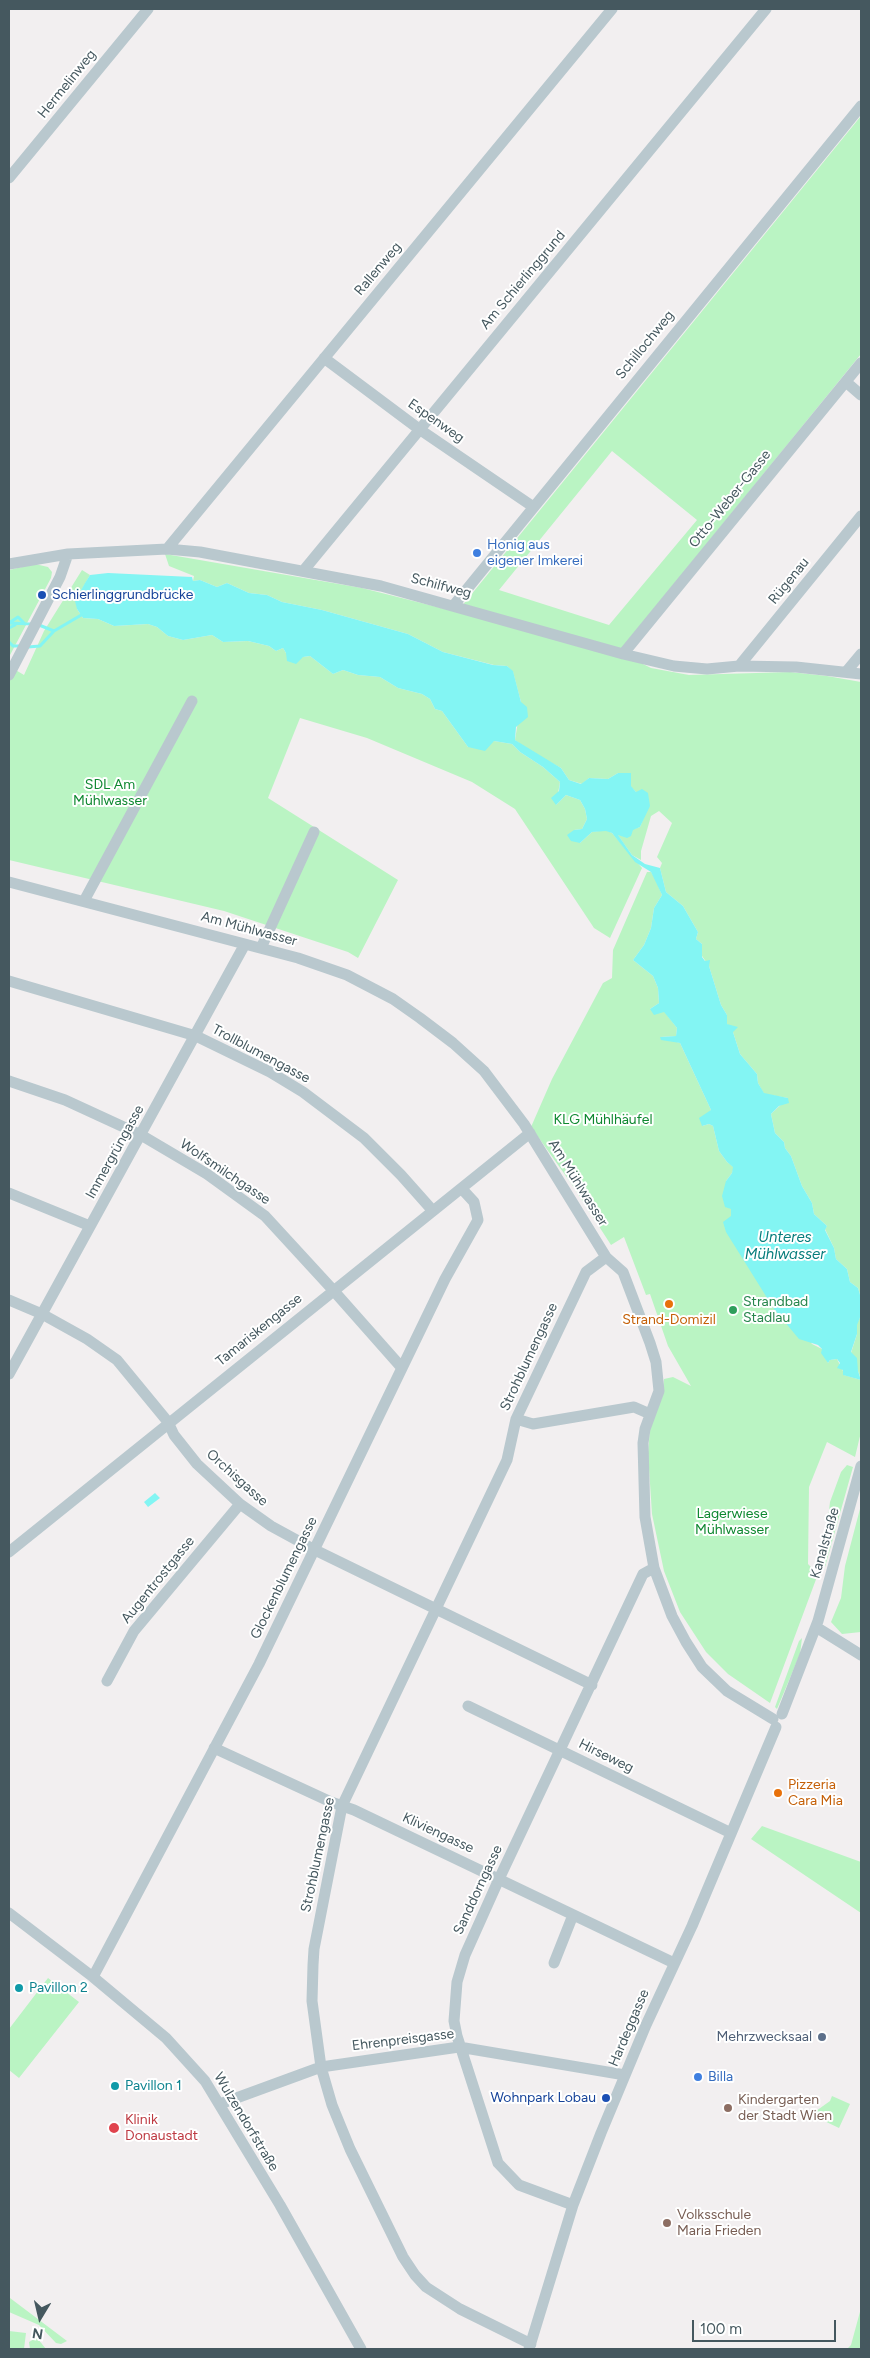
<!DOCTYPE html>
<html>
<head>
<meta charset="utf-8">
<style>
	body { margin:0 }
	#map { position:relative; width:870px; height:2358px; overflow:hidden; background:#f2eff0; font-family:Figtree,sans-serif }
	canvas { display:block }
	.frame { position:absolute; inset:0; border:10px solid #45585f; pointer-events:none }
	.north { position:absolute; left:15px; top:2293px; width:50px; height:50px; -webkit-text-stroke:4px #fff; paint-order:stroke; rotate:189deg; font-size:14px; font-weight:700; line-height:20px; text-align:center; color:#45585f }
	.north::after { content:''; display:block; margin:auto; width:18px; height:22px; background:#45585f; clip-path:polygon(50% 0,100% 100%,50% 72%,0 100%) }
	.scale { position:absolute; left:692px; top:2320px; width:144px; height:22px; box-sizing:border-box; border:2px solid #45585f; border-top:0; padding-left:6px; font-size:15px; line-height:18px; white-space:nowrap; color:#45585f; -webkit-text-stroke:4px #fff; paint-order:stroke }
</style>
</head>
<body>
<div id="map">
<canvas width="870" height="2358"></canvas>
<div class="frame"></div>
<div class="north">N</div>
<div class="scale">100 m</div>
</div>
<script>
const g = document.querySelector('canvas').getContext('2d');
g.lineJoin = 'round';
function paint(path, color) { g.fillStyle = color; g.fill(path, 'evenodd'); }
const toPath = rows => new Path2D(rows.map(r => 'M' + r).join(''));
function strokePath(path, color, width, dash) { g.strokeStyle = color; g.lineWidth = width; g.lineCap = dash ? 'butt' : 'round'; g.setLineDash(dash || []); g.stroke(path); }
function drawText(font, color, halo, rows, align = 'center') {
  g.font = font + ' Figtree,sans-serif'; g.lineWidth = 4; g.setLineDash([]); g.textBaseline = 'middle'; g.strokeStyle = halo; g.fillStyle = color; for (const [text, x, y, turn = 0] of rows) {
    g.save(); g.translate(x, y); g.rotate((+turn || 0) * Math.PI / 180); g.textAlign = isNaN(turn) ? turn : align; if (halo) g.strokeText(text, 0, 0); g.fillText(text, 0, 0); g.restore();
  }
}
paint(toPath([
	[861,116,861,354,626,643,623,654,651,668,689,675,790,672,827,676,861,682,861,1298,858,1288,850,1282,847,1269,836,1259,834,1248,825,1229,827,1226,814,1214,812,1203,802,1186,791,1156,785,1148,784,1142,775,1133,771,1114,788,1098,764,1094,758,1083,757,1074,740,1054,733,1032,727,1024,727,1015,721,1005,709,966,702,956,702,944,696,939,698,932,683,906,666,892,660,868,662,863,657,857,672,823,659,811,651,816,641,851,641,860,632,855,617,834,640,827,644,817,636,792,618,773,608,779,589,778,582,784,569,780,561,768,531,752,515,740,521,702,513,672,507,666,494,665,443,652,408,634,322,610,282,602,267,595,249,593,227,583,217,587,200,580,193,581,194,576,169,566,165,554,362,588,457,612],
	[612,451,697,520,609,625,499,590],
	[35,564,48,567,52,572,51,578,9,657,9,570],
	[82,570,90,575,82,589,77,609,83,618,98,619,114,626,148,624,157,627,168,636,183,640,212,635,223,642,248,641,269,646,276,651,283,648,286,653,303,657,310,656,333,674,343,670,358,675,380,677,398,688,422,694,430,699,435,709,442,711,468,747,494,741,512,744,520,752,543,767,560,782,556,805,566,795,580,800,585,809,587,819,582,829,574,830,580,843,592,832,606,830,612,833,642,868,610,938,594,928,515,809,472,782,367,738,300,718,268,798,398,880,358,958,348,952,224,911,9,860,9,666,24,675,44,631],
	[647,872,651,872,655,878,662,895,654,908,651,928,644,945,633,960,653,976,658,988,659,1003,650,1009,664,1011,677,1028,676,1036,660,1037,680,1043,711,1110,702,1126,709,1124,713,1126,719,1151,727,1162,734,1167,732,1173,726,1181,731,1209,812,1344,822,1349,828,1363,830,1360,837,1359,844,1373,844,1375,861,1380,861,1432,855,1457,827,1442,809,1487,808,1564,818,1574,770,1703,728,1674,706,1652,680,1612,664,1571,652,1514,648,1453,650,1429,662,1397,664,1379,673,1377,691,1386,668,1346,650,1294,646,1295,624,1237,611,1245,573,1186,531,1127,552,1079,603,983,612,978,613,950],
	[861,1315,861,1379,851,1353,857,1334,856,1325],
	[847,1465,853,1467,825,1567,823,1561,830,1502,841,1472],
	[861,1505,861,1632,842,1634,831,1622,841,1598,845,1566],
	[802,1638,800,1654,777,1709,775,1707,799,1641],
	[762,1826,861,1862,861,1913,751,1839],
	[48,1978,79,2002,19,2078,9,2070,9,2029],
	[832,2096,850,2104,839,2128,816,2117,816,2111,830,2101],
	[10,2298,67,2341,61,2344,56,2343,39,2325,9,2312],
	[861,2308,861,2349,847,2349,851,2345],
	[9,2331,26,2333,24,2349,9,2349],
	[36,2338,38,2339,46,2349,30,2349,29,2342]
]), '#baf4c3');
paint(toPath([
	[108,573,192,577,193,581,200,580,217,587,227,583,249,593,267,595,282,602,322,610,408,634,443,652,493,665,507,666,513,671,521,702,527,707,528,717,516,727,515,740,561,768,569,780,581,784,589,778,608,779,618,773,631,773,631,786,636,792,642,789,648,793,650,806,640,827,633,830,631,836,627,838,618,835,632,855,645,864,660,868,666,892,683,906,698,932,696,939,702,944,702,957,705,961,710,960,709,966,721,1005,727,1015,727,1024,738,1027,733,1032,740,1054,757,1074,758,1083,764,1093,788,1098,789,1103,779,1106,771,1114,775,1133,784,1142,785,1148,791,1156,802,1186,812,1203,814,1214,827,1226,825,1230,834,1248,836,1259,847,1269,850,1282,858,1288,861,1298,861,1315,857,1325,857,1334,851,1352,857,1358,858,1371,861,1380,843,1375,843,1370,837,1368,840,1363,837,1359,830,1360,828,1363,821,1353,822,1349,818,1345,799,1339,774,1309,726,1232,723,1222,731,1216,731,1209,725,1207,722,1196,726,1181,732,1173,733,1167,727,1162,719,1151,713,1126,709,1124,702,1126,699,1118,711,1110,680,1043,661,1040,660,1037,676,1036,677,1028,664,1012,654,1015,650,1009,659,1003,658,988,653,976,633,960,644,945,651,928,654,908,662,895,651,872,635,862,612,833,606,831,592,832,580,843,571,841,567,835,574,830,582,829,587,819,585,809,580,800,566,795,556,805,551,798,559,791,560,782,543,767,520,752,512,744,494,741,485,751,468,747,442,711,435,709,430,699,422,694,398,688,380,677,358,675,343,670,333,674,310,656,303,657,296,664,287,661,286,653,283,648,276,651,269,646,248,641,223,642,212,635,183,640,168,636,157,627,148,624,114,626,98,619,83,618,77,609,75,601,85,583,90,575],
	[155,1493,160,1498,148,1507,144,1502]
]), '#83f5f3');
strokePath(toPath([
	[9,623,18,617,25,624],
	[10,623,33,624],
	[39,625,54,631],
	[9,628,15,625],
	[9,642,13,646,22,646],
	[28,647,40,646,54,631,83,614]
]), '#83f5f3', 3);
strokePath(toPath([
	[9,178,148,9],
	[324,358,419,429,532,506],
	[846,382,861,395],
	[167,549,612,9],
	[9,564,68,554,167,549,200,552,381,586,623,654,674,666,707,669,739,666,796,667,861,674],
	[304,570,766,9],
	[454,605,861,106],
	[623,654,861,363],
	[739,666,861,516],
	[846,672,861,654],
	[9,675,60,577,68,554],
	[9,882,298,958,347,975,393,999,420,1018,453,1043,484,1071,524,1124,606,1257,623,1272,650,1343,656,1362,659,1391,645,1429,643,1443,645,1517,654,1568,672,1616,686,1642,702,1667,727,1691,773,1719],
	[84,901,192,701],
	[261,948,314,832],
	[9,981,196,1036,270,1072,303,1092,364,1138,401,1175,433,1211],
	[9,1081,65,1100,141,1135,207,1174,265,1216,333,1290,402,1368],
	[9,1193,90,1226],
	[9,1300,42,1314,87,1339,117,1360,168,1422,174,1435,197,1464,240,1504,271,1526,315,1550,592,1685],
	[9,1374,245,944],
	[516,1419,533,1424,634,1407,650,1414],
	[9,1552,530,1133],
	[816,1627,861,1655],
	[107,1681,134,1631,240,1504],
	[468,1706,731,1833],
	[782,1714,818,1621,861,1466],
	[214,1748,331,1802,354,1810,674,1963],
	[9,1913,93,1977,166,2038,205,2081,280,2205,361,2349],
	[554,1963,573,1915],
	[93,1977,259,1664,445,1279,478,1220,474,1202,462,1189],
	[220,2104,321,2067,459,2047,625,2075],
	[573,2205,519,2185,498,2163,457,2036,454,2021,457,1982,465,1955,499,1879,643,1574,654,1568],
	[531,2344,460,2309,426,2287,415,2275,403,2257,350,2149,332,2105,321,2067,312,2001,313,1965,314,1949,342,1806,507,1460,516,1419,586,1272,606,1257],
	[529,2349,573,2205,601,2133,646,2025,692,1926,776,1727]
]), '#b9c8ce', 11);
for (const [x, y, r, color] of [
	[477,553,5,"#3f7fe0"],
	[42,595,5,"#1a4fb4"],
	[669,1304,5,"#e8710a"],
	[733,1310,5,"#2e9e5b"],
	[778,1793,5,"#e8710a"],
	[19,1988,5,"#0f9aa8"],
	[822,2037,5,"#5c6f8a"],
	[698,2077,5,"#3f7fe0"],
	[115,2086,5,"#0f9aa8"],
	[606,2098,5,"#1a4fb4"],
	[728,2108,5,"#8d6e63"],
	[114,2128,6,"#e0444e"],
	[667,2223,5,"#8d6e63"]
]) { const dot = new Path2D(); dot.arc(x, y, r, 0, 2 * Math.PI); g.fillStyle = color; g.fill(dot); strokePath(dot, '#fff', 2); }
drawText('14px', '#45585f', '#fff', [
	["Hermelinweg",67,84,-51],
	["Rallenweg",378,269,-50],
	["Am Schierlinggrund",523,280,-50],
	["Schillochweg",645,345,-51],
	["Espenweg",436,421,35],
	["Otto-Weber-Gasse",730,499,-51],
	["Rügenau",789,581,-51],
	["Schilfweg",441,586,15],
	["Am Mühlwasser",249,929,15],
	["Trollblumengasse",261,1054,28],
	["Immergrüngasse",115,1152,-61],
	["Wolfsmilchgasse",225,1172,34],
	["Am Mühlwasser",578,1183,58],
	["Tamariskengasse",259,1330,-39],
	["Strohblumengasse",529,1357,-65],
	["Orchisgasse",237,1478,42],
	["Kanalstraße",825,1543,-74],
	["Glockenblumengasse",284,1578,-64],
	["Augentrostgasse",158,1580,-51],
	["Hirseweg",606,1756,26],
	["Kliviengasse",438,1833,25],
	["Strohblumengasse",318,1855,-78],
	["Sanddorngasse",478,1890,-65],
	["Hardeggasse",629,2028,-67],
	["Ehrenpreisgasse",403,2040,-7],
	["Wulzendorfstraße",246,2122,59]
]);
drawText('14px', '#366cbe', '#fff', [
	["Honig aus",487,545],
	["eigener Imkerei",487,561],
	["Billa",708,2077]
], 'left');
drawText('14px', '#164399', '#fff', [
	["Schierlinggrundbrücke",52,595],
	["Wohnpark Lobau",596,2098,"right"]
], 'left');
drawText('14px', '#0e8830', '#fff', [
	["SDL Am",110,785],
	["Mühlwasser",110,801],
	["KLG Mühlhäufel",603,1120],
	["Lagerwiese",732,1514],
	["Mühlwasser",732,1530]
]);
drawText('14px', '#27864d', '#fff', [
	["Strandbad",743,1302],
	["Stadlau",743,1318]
], 'left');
drawText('14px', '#c56008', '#fff', [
	["Strand-Domizil",669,1320],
	["Pizzeria",788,1785,"left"],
	["Cara Mia",788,1801,"left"]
]);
drawText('14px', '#0d838f', '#fff', [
	["Pavillon 2",29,1988],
	["Pavillon 1",125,2086]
], 'left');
drawText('14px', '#4e5e75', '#fff', [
	["Mehrzwecksaal",812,2037]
], 'right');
drawText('14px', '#785e54', '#fff', [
	["Kindergarten",738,2100],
	["der Stadt Wien",738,2116],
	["Volksschule",677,2215],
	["Maria Frieden",677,2231]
], 'left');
drawText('14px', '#be3a42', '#fff', [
	["Klinik",125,2120],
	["Donaustadt",125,2136]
], 'left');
drawText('italic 15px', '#067d7c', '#fff', [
	["Unteres",785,1238],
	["Mühlwasser",785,1255]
]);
</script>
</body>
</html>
